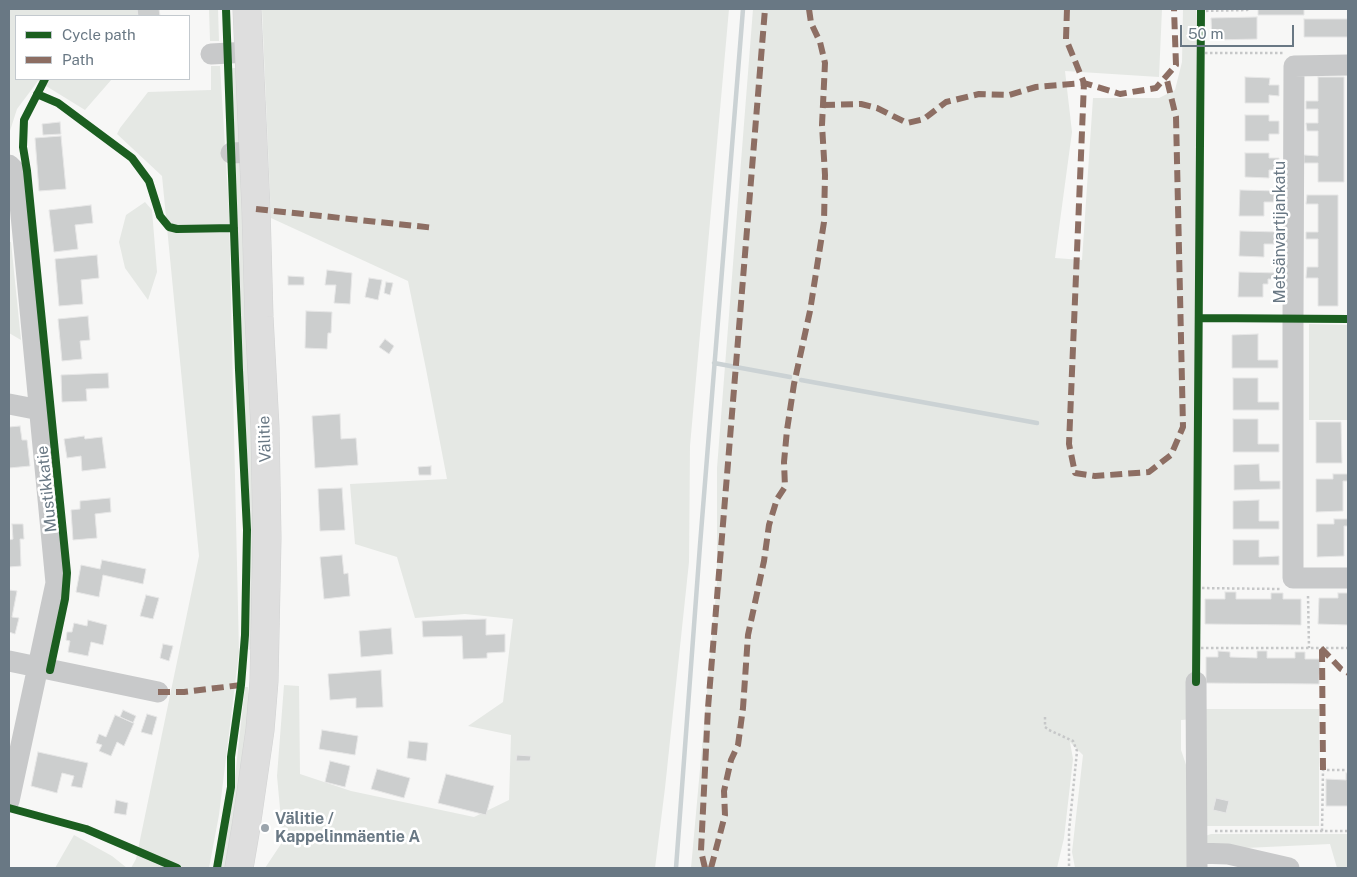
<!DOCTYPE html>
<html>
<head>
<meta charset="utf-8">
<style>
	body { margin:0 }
	#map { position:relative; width:1357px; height:877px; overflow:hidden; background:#f7f7f6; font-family:"Public Sans",sans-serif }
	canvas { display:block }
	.frame { position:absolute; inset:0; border:10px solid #697884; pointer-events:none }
	.legend { position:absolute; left:15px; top:15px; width:175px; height:65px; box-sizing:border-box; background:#fff; border:1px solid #c3c9ce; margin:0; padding:6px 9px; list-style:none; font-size:15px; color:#697884 }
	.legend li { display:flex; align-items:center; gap:10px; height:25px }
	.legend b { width:25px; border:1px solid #c3c9ce }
	.scale { position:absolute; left:1180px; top:25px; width:114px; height:22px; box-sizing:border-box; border:2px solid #697884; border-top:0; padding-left:6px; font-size:15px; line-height:18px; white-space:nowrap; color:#697884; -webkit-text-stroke:4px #fff; paint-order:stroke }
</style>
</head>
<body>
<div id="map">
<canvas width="1357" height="877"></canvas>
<div class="frame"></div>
<ul class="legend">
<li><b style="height:6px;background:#1b5e20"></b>Cycle path</li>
<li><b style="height:6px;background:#8d6e63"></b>Path</li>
</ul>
<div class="scale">50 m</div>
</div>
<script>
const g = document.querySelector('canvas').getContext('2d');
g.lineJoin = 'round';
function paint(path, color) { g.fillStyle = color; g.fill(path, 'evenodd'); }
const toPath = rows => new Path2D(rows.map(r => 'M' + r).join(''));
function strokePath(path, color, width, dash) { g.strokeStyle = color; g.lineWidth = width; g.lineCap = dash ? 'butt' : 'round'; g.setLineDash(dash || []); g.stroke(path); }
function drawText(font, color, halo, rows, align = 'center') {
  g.font = font + ' "Public Sans",sans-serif'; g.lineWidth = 5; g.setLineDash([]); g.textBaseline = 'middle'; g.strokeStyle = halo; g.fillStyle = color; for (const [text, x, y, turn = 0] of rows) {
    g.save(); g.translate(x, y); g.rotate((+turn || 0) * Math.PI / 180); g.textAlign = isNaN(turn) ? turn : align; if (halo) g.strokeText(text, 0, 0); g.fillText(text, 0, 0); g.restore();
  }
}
paint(toPath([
	[9,9,137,9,138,16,16,16,16,79,112,79,85,110,38,81,17,109,9,134],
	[209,9,218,9,219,41,210,41],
	[262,9,729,9,690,446,689,562,665,788,655,868,265,868,283,841,277,776,284,685,299,686,300,774,351,791,474,817,509,800,511,735,468,726,503,702,513,619,465,614,415,618,397,557,355,544,350,484,447,479,426,369,408,281,271,218],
	[753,9,1162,9,1159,77,1065,71,1072,132,1055,258,1082,260,1093,98,1159,98,1175,90,1182,62,1183,9,1196,9,1198,296,1193,719,1181,720,1181,750,1194,788,1189,868,1075,868,1072,852,1083,755,1070,742,1073,759,1064,838,1057,868,691,868,717,582,717,468],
	[211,66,220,66,229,212,239,652,219,815,209,868,131,868,136,859,199,556,162,176,117,134,120,128,148,92,211,90],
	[233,68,240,68,244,142,234,143,231,69],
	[235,158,245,160,257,609,250,650,247,649,251,534,241,338],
	[145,202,152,210,157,272,148,300,125,268,119,242,126,215],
	[9,242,11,242,21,340,9,333],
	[1309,324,1348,325,1348,420,1309,420],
	[245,687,248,687,250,718,226,868,221,868,235,777],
	[1206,709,1319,709,1319,826,1206,826],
	[1211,834,1348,834,1348,868,1337,868,1330,844,1224,849,1209,845,1205,841,1205,836],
	[74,835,112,856,127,868,55,868]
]), '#e5e8e4');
strokePath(toPath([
	[714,363,790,377],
	[801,380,1037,423],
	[676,868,700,545,743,9]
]), '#cbd2d4', 4.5);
const building = toPath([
	[137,9,159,9,160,16,138,16,137,9],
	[1258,9,1304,9,1304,15,1258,15,1258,9],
	[1257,17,1257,39,1212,40,1211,18,1257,17],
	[1304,19,1348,19,1348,37,1304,37,1304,19],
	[1245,77,1270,78,1269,85,1279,85,1279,96,1269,95,1269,103,1245,103,1245,77],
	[1318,77,1344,77,1344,182,1318,182,1318,163,1304,163,1304,155,1318,156,1318,131,1307,131,1306,123,1318,123,1318,109,1306,109,1306,101,1318,101,1318,77],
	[1245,115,1269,115,1269,121,1279,121,1279,134,1269,134,1269,141,1245,141,1245,115],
	[60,122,61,134,43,135,42,124,60,122],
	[61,136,66,189,39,191,35,138,61,136],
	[1245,153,1269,153,1269,158,1279,158,1279,170,1269,170,1269,178,1245,177,1245,153],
	[1240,190,1278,191,1277,202,1264,202,1264,216,1239,216,1240,190],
	[1307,195,1338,195,1338,306,1318,306,1318,278,1306,278,1307,267,1318,267,1318,239,1306,239,1306,232,1318,232,1318,204,1306,204,1307,195],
	[91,205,93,223,75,225,78,249,54,252,49,210,91,205],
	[1240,231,1278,232,1278,244,1264,244,1264,257,1239,256,1240,231],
	[97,255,99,278,81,280,83,304,59,306,55,259,97,255],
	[327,270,352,273,350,304,334,303,336,285,325,285,327,270],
	[1239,272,1279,273,1279,279,1268,279,1268,284,1263,284,1263,297,1238,297,1239,272],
	[288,276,304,277,304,285,288,285,288,276],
	[369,278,382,280,378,300,365,297,369,278],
	[386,282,393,283,390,295,384,293,386,282],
	[306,311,332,312,331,333,328,333,327,349,305,348,306,311],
	[88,316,90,340,80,341,82,359,62,361,58,319,88,316],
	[1258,334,1258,360,1278,360,1278,368,1232,368,1232,335,1258,334],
	[385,339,394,346,389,354,379,347,385,339],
	[108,373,109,388,86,389,87,401,62,402,61,375,108,373],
	[1233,378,1258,378,1258,402,1279,402,1279,410,1233,410,1233,378],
	[340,414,341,439,356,438,358,465,315,468,312,416,340,414],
	[1233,419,1258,419,1258,444,1279,444,1279,452,1233,452,1233,419],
	[1316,422,1341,422,1342,463,1316,463,1316,422],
	[20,426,22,440,27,440,30,466,9,468,9,427,20,426],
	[84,436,85,439,102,437,106,468,82,471,81,456,67,458,64,439,84,436],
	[1259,464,1260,481,1280,481,1280,489,1234,490,1234,465,1259,464],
	[431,466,431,475,419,475,418,467,431,466],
	[1333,474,1348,474,1348,481,1343,481,1343,511,1316,512,1316,479,1333,479,1333,474],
	[342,488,345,530,320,531,318,489,342,488],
	[110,498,111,512,95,514,97,538,73,540,71,510,80,509,80,501,110,498],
	[1259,500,1259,521,1279,521,1279,529,1233,529,1233,501,1259,500],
	[1334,519,1348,519,1348,526,1344,526,1344,556,1317,557,1317,524,1334,524,1334,519],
	[12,524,23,524,24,539,20,539,21,566,9,567,9,540,13,539,12,524],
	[1233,540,1259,540,1259,557,1279,556,1279,565,1233,565,1233,540],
	[342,555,344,574,348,573,350,596,324,599,320,557,342,555],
	[102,560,146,569,143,584,103,575,99,597,76,592,81,565,100,569,102,560],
	[9,590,17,591,12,617,19,618,15,634,9,632,9,590],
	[1225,592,1236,592,1236,599,1271,599,1271,593,1283,593,1283,599,1301,599,1301,625,1205,624,1205,599,1225,599,1225,592],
	[1338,593,1348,593,1348,625,1318,624,1319,598,1338,598,1338,593],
	[146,595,159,598,153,619,140,616,146,595],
	[486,619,486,635,505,634,505,652,487,653,487,658,463,659,462,636,423,637,422,621,486,619],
	[88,620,107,625,103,645,91,642,88,656,68,652,70,641,66,640,67,632,72,632,74,623,87,626,88,620],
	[391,628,393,654,361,657,359,631,391,628],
	[163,644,173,646,169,661,160,658,163,644],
	[1218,651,1230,652,1230,657,1257,658,1257,651,1267,651,1267,658,1295,658,1295,652,1305,652,1305,659,1320,659,1319,684,1206,683,1206,657,1218,657,1218,651],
	[381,670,383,707,356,708,356,698,330,700,328,674,381,670],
	[123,710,136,716,133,723,120,717,123,710],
	[147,714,157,717,152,735,141,732,147,714],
	[115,715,134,723,124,746,117,742,111,756,99,751,102,745,96,743,99,734,106,737,115,715],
	[322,730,358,736,355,755,319,749,322,730],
	[409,741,428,743,426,761,407,758,409,741],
	[38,752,88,763,82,788,71,786,74,776,62,773,57,793,31,786,38,752],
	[517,755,531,756,530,761,516,761,517,755],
	[330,761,350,766,345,787,325,782,330,761],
	[377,769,410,778,404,798,371,789,377,769],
	[1346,773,1348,773,1348,806,1326,806,1326,779,1346,780,1346,773],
	[446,774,494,786,486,815,438,803,446,774],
	[1216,798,1229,801,1226,813,1213,810,1216,798],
	[116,800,128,803,126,815,114,813,116,800]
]);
paint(building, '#cccece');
strokePath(building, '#e6e6e6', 1);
const major = toPath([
	[239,868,246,827,260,730,264,681,267,538,265,427,259,317,256,209,247,9]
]);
strokePath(major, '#d2d3d3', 29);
strokePath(toPath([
	[1201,11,1247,10,1248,9],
	[1200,53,1283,53],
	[1197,588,1280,589],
	[1308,596,1309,648],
	[1196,648,1348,648],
	[1045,717,1045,727,1049,730,1073,741,1077,751,1069,831,1069,868],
	[1215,831,1348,831],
	[1322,831,1323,770,1348,770]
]), '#c6c7c8', 2.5, [2.5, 2.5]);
strokePath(toPath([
	[211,54,249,52],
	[1348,65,1294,66,1293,319,1293,578,1348,578],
	[231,153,254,152],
	[9,165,17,173,56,583,9,801],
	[9,404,40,410],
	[9,661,158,692],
	[1196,682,1197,868],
	[1197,853,1228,854,1289,868]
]), '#c8c9ca', 21);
strokePath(major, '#dedede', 28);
strokePath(toPath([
	[1067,9,1066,39,1084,83,1069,444,1075,473,1095,476,1149,472,1171,455,1183,427,1176,117,1166,76],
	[823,105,861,104,877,108,907,123,924,119,946,102,979,94,1009,95,1036,87,1084,83,1120,94,1156,88,1176,65,1174,9],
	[256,209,435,228],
	[1321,648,1341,669,1348,673],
	[1322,650,1323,770],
	[158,692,184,692,241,685],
	[705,868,701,851,708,708,765,9],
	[711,868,725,815,724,791,731,760,738,745,743,708,748,635,764,561,769,525,777,499,785,487,784,462,787,430,794,384,810,311,824,222,825,175,822,125,825,63,820,42,811,23,809,9]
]), '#8d6e63', 6, [12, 6]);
strokePath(toPath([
	[45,79,24,120,23,147,27,171,67,573,65,599,50,670],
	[37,94,58,103,132,158,149,181,160,216,169,227,177,229,234,228],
	[1199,318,1348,319],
	[1196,682,1201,9],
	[9,808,86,829,177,868],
	[217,868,231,787,231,757,241,685,245,635,247,530,239,370,226,9]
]), '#1b5e20', 8);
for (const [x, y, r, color] of [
	[265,828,5,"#9ba4ac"]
]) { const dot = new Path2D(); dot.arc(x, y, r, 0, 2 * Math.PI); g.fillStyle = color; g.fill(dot); strokePath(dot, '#fff', 2); }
drawText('16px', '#697884', '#fff', [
	["Metsänvartijankatu",1280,232,-90],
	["Välitie",265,439,-92],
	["Mustikkatie",47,489,-96]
]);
drawText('bold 16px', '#697884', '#fff', [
	["Välitie /",275,819],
	["Kappelinmäentie A",275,837]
], 'left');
</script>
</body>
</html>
